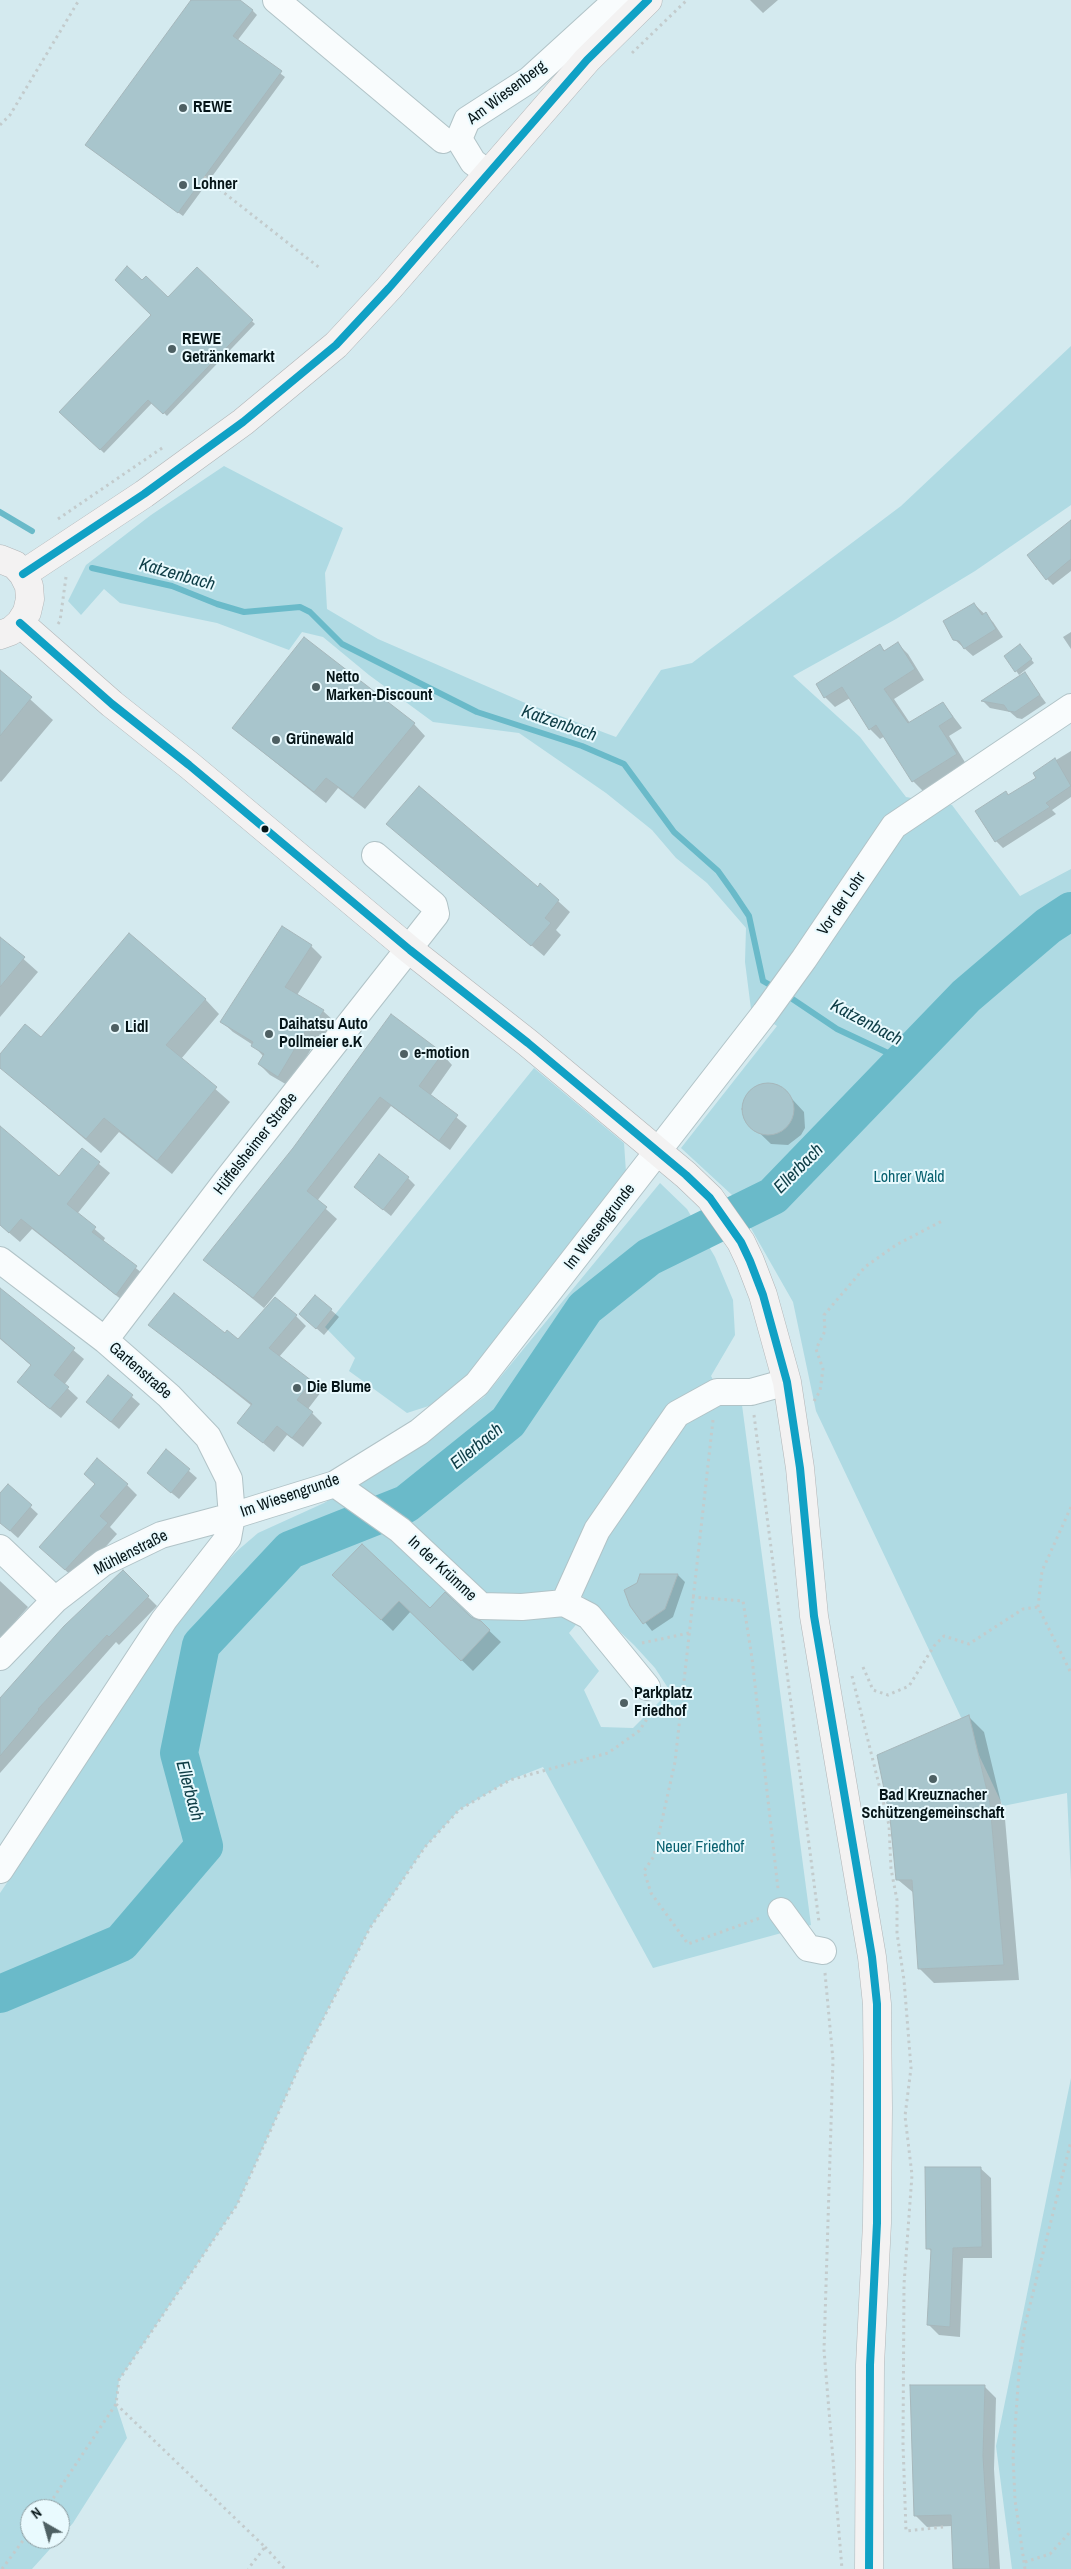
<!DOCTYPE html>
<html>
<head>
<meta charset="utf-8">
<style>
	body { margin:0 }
	#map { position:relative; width:1071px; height:2569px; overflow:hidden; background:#d4eaef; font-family:"Archivo Narrow",sans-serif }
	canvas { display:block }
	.north { position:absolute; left:20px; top:2499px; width:50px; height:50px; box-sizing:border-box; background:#e9fafe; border:1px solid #8e9ea2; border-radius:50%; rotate:322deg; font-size:14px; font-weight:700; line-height:20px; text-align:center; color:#061518 }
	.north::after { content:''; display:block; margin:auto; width:18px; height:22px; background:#4e6063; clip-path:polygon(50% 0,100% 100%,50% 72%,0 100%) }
</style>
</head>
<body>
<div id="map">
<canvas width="1071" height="2569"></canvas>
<div class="north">N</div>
</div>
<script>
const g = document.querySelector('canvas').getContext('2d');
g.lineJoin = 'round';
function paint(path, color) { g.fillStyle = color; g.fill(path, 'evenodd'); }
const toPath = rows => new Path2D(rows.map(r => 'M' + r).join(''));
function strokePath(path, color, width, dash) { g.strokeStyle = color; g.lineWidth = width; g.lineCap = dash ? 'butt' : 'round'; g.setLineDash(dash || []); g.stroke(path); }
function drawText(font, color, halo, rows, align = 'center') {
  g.font = font + ' "Archivo Narrow",sans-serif'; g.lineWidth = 4; g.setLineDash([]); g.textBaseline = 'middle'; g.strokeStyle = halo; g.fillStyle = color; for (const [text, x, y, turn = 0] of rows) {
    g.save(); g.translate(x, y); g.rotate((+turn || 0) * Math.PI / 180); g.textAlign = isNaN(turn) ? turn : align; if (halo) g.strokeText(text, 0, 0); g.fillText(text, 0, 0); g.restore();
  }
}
paint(toPath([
	[1071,346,1071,505,975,571,896,619,793,676,860,737,906,797,952,805,1020,896,1071,869,1071,1880,1067,1793,1003,1806,816,1411,793,1302,732,1195,681,1148,777,1026,751,1009,745,962,746,928,707,883,676,858,652,830,606,793,519,733,433,722,369,675,323,637,302,632,289,650,217,623,120,603,104,589,81,615,68,601,86,565,151,515,224,466,343,528,325,573,327,609,378,639,523,702,616,737,661,670,692,663,901,506],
	[534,1068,624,1143,626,1172,475,1369,441,1402,407,1413,349,1371,355,1358,325,1327],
	[660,1183,687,1209,715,1257,733,1300,735,1335,711,1376,727,1404,742,1405,811,1925,653,1968,543,1767,510,1780,459,1810,425,1847,370,1928,305,2054,237,2205,119,2380,116,2404,127,2438,73,2523,60,2538,60,2509,30,2509,30,2539,59,2539,32,2569,0,2569,0,1893,56,1810,131,1670,131,1696,139,1660,202,1587,237,1551,258,1533,324,1503,413,1451,484,1397],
	[579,1593,634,1645,655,1668,670,1691,633,1728,601,1727,584,1690,599,1671,569,1633,580,1620],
	[1071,2078,1071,2569,1012,2569,996,2446]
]), '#afdae3');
paint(toPath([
	[192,0,238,0,253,11,257,15,237,41,285,77,183,216,91,149],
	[750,0,778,0,763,13],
	[197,269,255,324,167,416,153,402,104,453,61,412],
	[1071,522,1071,571,1053,585,1047,579],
	[974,604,993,622,1003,637,973,656,954,639],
	[1071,632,1071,649,1063,637],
	[898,644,908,654,924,680,894,699,910,723,943,703,962,728,949,736,966,764,923,791,913,781,885,736,880,739,870,729,850,698,835,707,825,697,880,646,886,652],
	[1023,649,1034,663,1019,675,1006,656],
	[0,672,53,720,1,782,0,781],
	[1025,674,1046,703,1022,719,1017,718,1010,712,990,708,983,701],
	[414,724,425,736,365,809,338,788,326,803,233,728],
	[1071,751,1071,797,1052,810,1056,814,1003,848,996,841,1006,793,1009,796,1038,778,1035,773],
	[387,824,558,901,570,912,556,930,561,935,544,956],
	[282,928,311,946,322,957,297,995,323,1011,334,1021,324,1037,320,1034,289,1086,270,1075,259,1064,263,1056,253,1045,233,1032,222,1022],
	[0,938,38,972,0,1017],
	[205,999,219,1014,181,1059,230,1102,172,1174,119,1132,101,1153,0,1067,0,1056,41,1039],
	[442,1054,452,1065,430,1096,467,1126,450,1150,391,1106,317,1201,337,1219,264,1308,205,1260,294,1149],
	[774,1084,782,1088,804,1112,805,1128,801,1135,788,1145,771,1144,747,1121,744,1113,747,1097,758,1086],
	[0,1128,59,1178,82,1150,110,1173,77,1214,105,1238,103,1242,147,1277,127,1304,32,1229,20,1242,0,1225],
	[408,1178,415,1185,391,1216,355,1187],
	[0,1289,84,1359,64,1385,78,1398,61,1418,29,1392,32,1366,0,1339],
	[315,1296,339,1317,324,1335,300,1314],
	[296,1316,306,1326,279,1357,321,1392,308,1409,322,1423,303,1447,287,1435,274,1452,239,1423,252,1406,150,1325,225,1335,238,1341],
	[108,1376,140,1404,119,1429,95,1409],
	[166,1451,197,1478,179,1499,156,1480],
	[127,1485,137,1495,110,1527,117,1534,76,1580,51,1557],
	[8,1486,38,1514,18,1538,0,1522,0,1495],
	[123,1572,157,1606,119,1645,116,1642,0,1773,0,1699,36,1658],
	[641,1575,678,1575,685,1582,673,1617,652,1631,632,1606],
	[0,1581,28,1607,0,1639],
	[346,1586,470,1618,480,1622,501,1642,473,1671,411,1611,393,1631],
	[969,1717,984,1732,1005,1819,1019,1980,934,1983,919,1968,915,1894,897,1879],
	[980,2168,991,2178,992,2258,963,2258,960,2337,939,2335,929,2325,932,2252,928,2248],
	[984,2386,996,2398,994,2469,1000,2569,954,2569,952,2526,927,2527,915,2515]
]), '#0003');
strokePath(toPath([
	[0,512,32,531],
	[92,568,172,586,217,604,244,612,300,607,310,612,342,644,477,712,582,746,624,764,674,832,718,871,733,892,749,916,763,981,777,989],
	[785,994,837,1029,905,1061]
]), '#6abac9', 6);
strokePath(toPath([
	[0,1994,121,1943,204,1846,179,1753,201,1645,290,1550,406,1504,508,1422,585,1308,649,1257,773,1196,966,996,1048,926,1071,911]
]), '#6abac9', 38);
const building = toPath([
	[191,0,240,0,253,10,233,36,282,71,178,213,85,145,191,0],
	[127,266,142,280,146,276,168,297,197,267,253,320,163,414,148,400,100,450,59,412,151,315,115,280,127,266],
	[1071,520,1071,559,1046,580,1027,555,1071,520],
	[974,603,982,615,986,612,996,629,964,649,959,641,953,640,943,621,974,603],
	[304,637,415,723,353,798,326,778,314,792,232,728,304,637],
	[898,642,915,669,884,689,908,723,943,702,953,717,939,726,957,754,912,782,876,725,869,730,842,687,824,698,816,684,880,644,884,651,898,642],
	[1020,644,1032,659,1015,672,1004,656,1020,644],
	[0,670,32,697,0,736,0,670],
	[1025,672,1040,695,1015,712,1008,711,1004,705,981,701,1025,672],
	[1055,758,1071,786,1046,803,1050,807,995,842,975,811,1006,791,1008,795,1036,778,1033,773,1055,758],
	[419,786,538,887,540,883,559,900,545,918,551,923,531,946,386,824,419,786],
	[282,926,312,945,285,987,324,1010,313,1027,309,1025,278,1077,258,1064,264,1054,251,1046,253,1042,220,1022,282,926],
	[129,933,206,999,166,1045,217,1087,157,1161,104,1118,86,1139,0,1068,0,1054,25,1024,41,1037,129,933],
	[0,937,25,957,0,987,0,937],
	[391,1014,443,1053,419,1086,458,1115,439,1141,380,1097,307,1191,327,1207,253,1298,203,1260,293,1148,391,1014],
	'742 1109a26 26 0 1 1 52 0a26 26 0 1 1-52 0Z',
	[0,1126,59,1176,82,1148,100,1162,67,1204,96,1227,92,1232,137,1266,116,1295,21,1219,9,1233,0,1225,0,1126],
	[379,1154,409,1177,383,1210,354,1187,379,1154],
	[0,1288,75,1348,54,1375,69,1387,50,1409,17,1382,31,1365,0,1338,0,1288],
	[174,1293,225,1333,227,1330,238,1339,275,1297,297,1315,269,1348,312,1381,297,1400,313,1412,292,1438,277,1426,263,1443,237,1423,252,1404,148,1325,174,1293],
	[315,1295,332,1309,316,1329,299,1314,315,1295],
	[108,1375,133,1395,111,1422,86,1402,108,1375],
	[166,1449,190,1469,171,1493,147,1473,166,1449],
	[97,1458,128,1484,100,1516,108,1523,65,1570,39,1547,95,1484,84,1474,97,1458],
	[8,1484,32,1505,10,1531,0,1523,0,1493,8,1484],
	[362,1544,430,1608,445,1592,471,1617,481,1621,490,1630,461,1661,399,1601,381,1620,332,1575,362,1544],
	[123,1570,149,1596,109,1637,107,1635,38,1709,39,1710,0,1756,0,1698,64,1626,123,1570],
	[640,1574,678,1574,665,1609,643,1624,630,1606,624,1590,637,1583,640,1574],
	[969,1715,990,1803,1004,1965,918,1969,912,1880,896,1880,890,1818,877,1755,969,1715],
	[925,2167,981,2167,982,2247,953,2248,950,2327,927,2325,931,2249,926,2249,925,2167],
	[910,2385,985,2385,983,2456,990,2569,953,2569,951,2515,914,2516,910,2385]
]);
paint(building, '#a8c5cc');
strokePath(building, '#a6b7bb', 1);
const minor = toPath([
	[276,0,443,140],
	[488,173,473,162,459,139,467,120,529,80,617,0],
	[0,1260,105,1340,169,1396,208,1437,229,1479,232,1516,161,1535,103,1563,55,1600,0,1657],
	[105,1340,226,1181,436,914,434,905,375,855],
	[335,1484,400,1530,481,1606,522,1607,564,1603,589,1616,647,1687],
	[0,1548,55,1600],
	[564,1603,597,1530,677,1414,717,1392,751,1392,787,1382],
	[0,1870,164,1620,228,1538,232,1516,335,1484,419,1432,477,1384,765,1013,804,959,894,826,1071,707],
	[781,1911,808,1948,823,1951]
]);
const major = toPath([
	[0,559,15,565,23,574,29,586,30,599,27,612,20,623,11,631,0,635],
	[23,574,144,494,243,422,336,345,389,288,587,60,648,0],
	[20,623,112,704,189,765,410,950,528,1043,686,1175,710,1198,741,1242,750,1261,763,1295,787,1382,800,1468,814,1616,872,1957,877,2004,878,2108,877,2223,870,2365,869,2569]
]);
strokePath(minor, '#b1c3c7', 28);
strokePath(major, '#b2b5b7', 29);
strokePath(toPath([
	[632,53,687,0],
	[0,125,10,115,79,0],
	[204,177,321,269],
	[58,519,165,446],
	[58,624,60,621,66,577],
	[814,1401,820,1391,823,1369,816,1349,825,1331,824,1315,865,1267,896,1245,942,1221],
	[754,1415,819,1922],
	[713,1420,675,1762,654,1856,644,1871,651,1893,688,1944,760,1918],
	[1071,1507,1042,1571,1038,1607,1071,1673],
	[692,1597,743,1601,752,1658,778,1889],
	[642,1643,689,1633],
	[863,1667,873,1690,888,1695,909,1686,934,1646,944,1636,969,1644,1023,1609,1038,1607],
	[852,1676,889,1825,891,1869,897,1900,897,1933,904,1980,911,2068,905,2116,912,2175,904,2284,903,2444,906,2531,943,2527],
	[825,1973,833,2060,824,2350,842,2569],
	[116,2404,265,2547,248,2569],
	[46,2509,116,2404,119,2380,237,2205,305,2054,370,1928,425,1847,459,1810,510,1780,608,1753,639,1731,653,1710],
	[265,2547,285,2569],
	[1025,2562,1050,2554,1071,2531],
	[2,2569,30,2531],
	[1025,2569,1015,2500,1013,2456,1019,2372,1025,2325,1071,2141]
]), '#c3cbcc', 3, [2.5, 4]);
strokePath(minor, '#f9fcfd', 26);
strokePath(major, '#f3f2f2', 28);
strokePath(toPath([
	[23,574,144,494,243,422,336,345,389,288,587,60,648,0],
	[20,623,112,704,189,765,410,950,528,1043,686,1175,710,1198,741,1242,750,1261,763,1295,787,1382,800,1468,814,1616,872,1957,877,2004,877,2223,870,2365,869,2569]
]), '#10a1c5', 8);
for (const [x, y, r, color] of [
	[183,108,5,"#4e6063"],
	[183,185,5,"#4e6063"],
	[172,349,5,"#4e6063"],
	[316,687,5,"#4e6063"],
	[276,740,5,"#4e6063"],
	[265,829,4.5,"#061518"],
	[115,1028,5,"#4e6063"],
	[269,1034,5,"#4e6063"],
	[404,1054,5,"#4e6063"],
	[297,1388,5,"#4e6063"],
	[624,1703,5,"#4e6063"],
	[933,1779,5,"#4e6063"]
]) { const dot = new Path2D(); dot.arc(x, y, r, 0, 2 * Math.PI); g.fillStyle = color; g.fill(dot); strokePath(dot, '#e9fafe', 2); }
drawText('16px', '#061518', '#e9fafe', [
	["Am Wiesenberg",507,93,-37],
	["Vor der Lohr",842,904,-56],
	["Hüffelsheimer Straße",256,1144,-52],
	["Im Wiesengrunde",600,1227,-52],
	["Gartenstraße",140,1371,41],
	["Im Wiesengrunde",290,1496,-19],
	["Mühlenstraße",131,1553,-27],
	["In der Krümme",442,1569,43]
]);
drawText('bold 16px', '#061518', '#e9fafe', [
	["REWE",193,108],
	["Lohner",193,185],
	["REWE",182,340],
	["Getränkemarkt",182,358],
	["Netto",326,678],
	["Marken-Discount",326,696],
	["Grünewald",286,740],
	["Daihatsu Auto",279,1025],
	["Pollmeier e.K",279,1043],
	["Lidl",125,1028],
	["e-motion",414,1054],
	["Die Blume",307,1388],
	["Parkplatz",634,1694],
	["Friedhof",634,1712],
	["Bad Kreuznacher",933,1796,"center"],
	["Schützengemeinschaft",933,1814,"center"]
], 'left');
drawText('16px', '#08606f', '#e9fafe', [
	["Lohrer Wald",909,1178],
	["Neuer Friedhof",700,1848]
]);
drawText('italic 18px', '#0d3c45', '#e9fafe', [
	["Katzenbach",177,575,16],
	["Katzenbach",559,724,19],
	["Katzenbach",866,1023,28],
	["Ellerbach",799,1169,-45],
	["Ellerbach",477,1447,-39],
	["Ellerbach",189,1791,75]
]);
</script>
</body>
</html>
